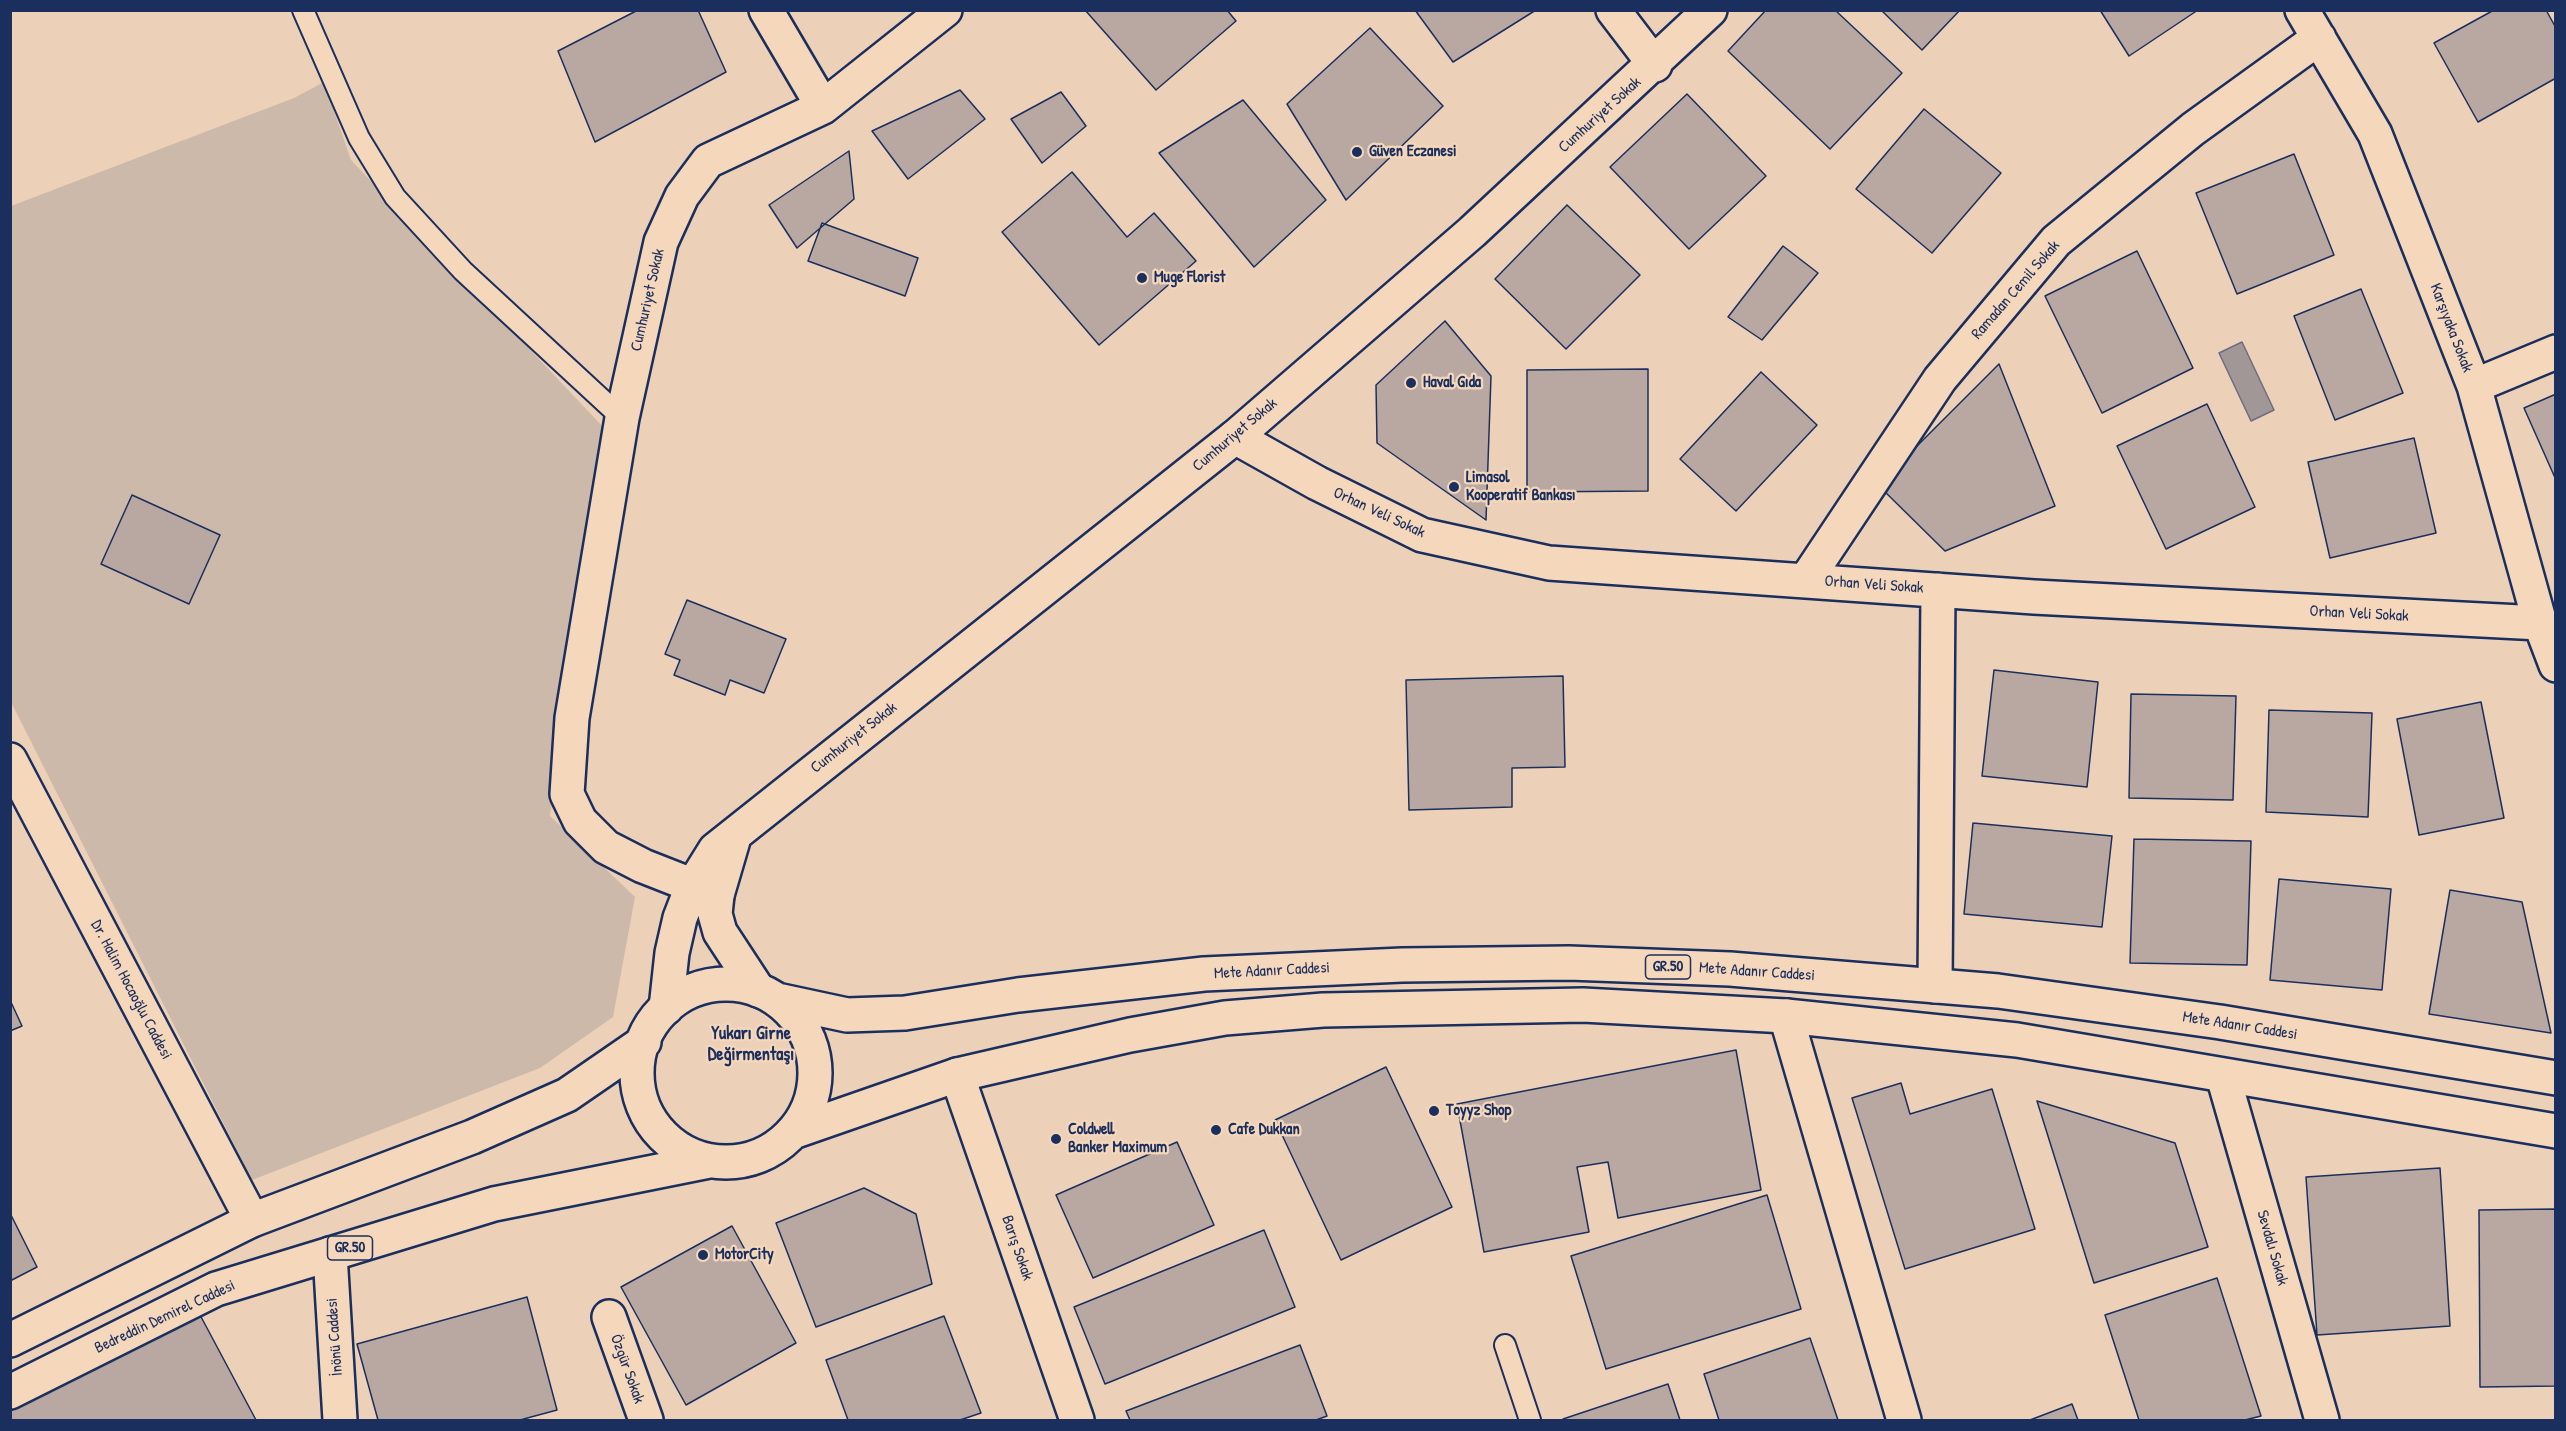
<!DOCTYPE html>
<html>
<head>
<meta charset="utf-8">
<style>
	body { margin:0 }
	#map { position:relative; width:2566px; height:1431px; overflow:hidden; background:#ecd0b7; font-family:"Patrick Hand",sans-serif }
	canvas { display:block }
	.frame { position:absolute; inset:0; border:12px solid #1b2f5e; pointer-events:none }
</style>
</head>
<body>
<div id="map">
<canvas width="2566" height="1431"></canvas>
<div class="frame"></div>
</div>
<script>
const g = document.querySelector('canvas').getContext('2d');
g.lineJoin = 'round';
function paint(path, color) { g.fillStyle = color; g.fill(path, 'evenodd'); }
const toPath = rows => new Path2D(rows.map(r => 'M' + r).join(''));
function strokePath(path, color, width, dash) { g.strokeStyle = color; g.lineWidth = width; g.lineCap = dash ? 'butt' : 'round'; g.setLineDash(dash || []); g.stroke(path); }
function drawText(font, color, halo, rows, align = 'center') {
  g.font = font + ' "Patrick Hand",sans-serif'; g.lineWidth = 4.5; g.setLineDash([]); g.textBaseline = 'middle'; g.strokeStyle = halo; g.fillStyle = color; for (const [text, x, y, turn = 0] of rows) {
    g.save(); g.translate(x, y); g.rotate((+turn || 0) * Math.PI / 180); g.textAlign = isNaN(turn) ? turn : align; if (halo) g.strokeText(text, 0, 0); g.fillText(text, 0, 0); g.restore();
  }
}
paint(toPath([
	[324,82,351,160,604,428,550,816,635,897,613,1017,540,1068,252,1180,11,702,11,206,294,98]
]), '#cdb9aa');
const water = toPath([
	[2242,342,2274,410,2251,421,2219,353,2242,342]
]);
paint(water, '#a29797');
strokePath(water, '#6c6d80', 1.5);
const building = toPath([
	[638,10,698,10,726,72,595,142,558,51,638,10],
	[1085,10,1227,10,1236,21,1156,90,1085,10],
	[1415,10,1536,10,1453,62,1415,10],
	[1766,10,1835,10,1902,73,1830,149,1728,51,1766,10],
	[1881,10,1960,10,1922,50,1881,10],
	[2100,10,2198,10,2129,56,2100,10],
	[2494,10,2546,10,2556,28,2556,78,2478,122,2434,43,2494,10],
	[1370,28,1443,106,1346,200,1287,104,1370,28],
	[960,90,985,119,908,179,872,131,960,90],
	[1061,92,1086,126,1042,163,1011,119,1061,92],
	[1687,94,1766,176,1689,249,1610,167,1687,94],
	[1243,100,1326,200,1254,267,1159,153,1243,100],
	[1924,109,2001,173,1932,253,1856,189,1924,109],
	[849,151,854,199,797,248,769,205,849,151],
	[2294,154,2334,255,2237,294,2196,193,2294,154],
	[1072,172,1127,237,1154,213,1196,261,1099,345,1002,232,1072,172],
	[1567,205,1640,275,1566,349,1495,279,1567,205],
	[822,223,918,258,905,296,808,261,822,223],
	[1783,246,1818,273,1762,340,1728,317,1783,246],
	[2137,251,2193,368,2102,413,2045,296,2137,251],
	[2361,289,2403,393,2335,420,2294,316,2361,289],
	[1445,321,1491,376,1486,520,1377,443,1376,385,1445,321],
	[1999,364,2055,506,1945,551,1878,485,1999,364],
	[1648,369,1648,491,1527,492,1527,370,1648,369],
	[1761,372,1817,425,1736,511,1680,459,1761,372],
	[2556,394,2556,480,2524,408,2556,394],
	[2207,404,2255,507,2166,549,2117,446,2207,404],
	[2414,438,2436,533,2330,558,2308,462,2414,438],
	[132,495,220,535,189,604,101,564,132,495],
	[687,600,786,639,764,693,730,680,725,695,674,675,680,660,665,654,687,600],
	[1994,670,2098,682,2087,787,1982,776,1994,670],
	[1563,676,1565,767,1512,768,1512,807,1409,810,1406,680,1563,676],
	[2131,694,2236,696,2233,800,2129,798,2131,694],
	[2481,702,2504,818,2419,835,2397,719,2481,702],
	[2269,710,2372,713,2368,817,2266,812,2269,710],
	[1973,823,2112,836,2102,927,1964,914,1973,823],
	[2134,839,2251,841,2247,965,2130,963,2134,839],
	[2279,879,2391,889,2382,990,2270,980,2279,879],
	[2450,890,2522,902,2551,1033,2429,1014,2450,890],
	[10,1000,22,1026,10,1031,10,1000],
	[1736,1050,1761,1190,1618,1218,1608,1162,1577,1167,1589,1232,1484,1252,1457,1104,1736,1050],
	[1386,1067,1452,1207,1341,1260,1275,1120,1386,1067],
	[1901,1083,1910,1114,1992,1089,2035,1229,1905,1269,1852,1098,1901,1083],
	[2037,1101,2175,1143,2208,1247,2094,1283,2037,1101],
	[1177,1142,1214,1225,1093,1278,1056,1195,1177,1142],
	[2440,1168,2450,1326,2317,1335,2306,1177,2440,1168],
	[864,1188,916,1214,932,1284,816,1327,776,1223,864,1188],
	[1767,1195,1801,1309,1606,1369,1571,1256,1767,1195],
	[2556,1209,2556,1386,2480,1387,2479,1210,2556,1209],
	[10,1213,37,1267,10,1281,10,1213],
	[732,1226,796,1343,686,1405,621,1287,732,1226],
	[1264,1230,1295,1307,1105,1384,1074,1307,1264,1230],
	[2217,1278,2261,1416,2245,1420,2139,1420,2105,1315,2217,1278],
	[527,1297,557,1410,520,1420,378,1420,357,1344,527,1297],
	[199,1313,256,1420,10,1420,10,1411,199,1313],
	[944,1316,981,1413,960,1420,848,1420,826,1360,944,1316],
	[1810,1338,1838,1420,1719,1420,1704,1374,1810,1338],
	[1300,1345,1327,1416,1316,1420,1130,1420,1126,1411,1300,1345],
	[1668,1384,1680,1420,1563,1420,1563,1419,1668,1384],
	[2072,1404,2078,1420,2030,1420,2072,1404]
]);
paint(building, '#b8a8a1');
strokePath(building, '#1b2f5e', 1.5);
const service = toPath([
	[303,10,359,138,395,197,463,271,622,418],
	[1505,1345,1530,1420]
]);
const minor = toPath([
	[766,10,823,107],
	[2302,10,2375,134,2474,386,2540,623,2556,665],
	[2474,386,2556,352],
	[1235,437,1317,483,1422,535,1549,563,2034,597,2540,623],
	[1806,580,1940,379,2056,241,2193,129,2319,38],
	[10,760,252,1220],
	[717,895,643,866,606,847,580,821,567,794,572,718,622,418,661,242,682,196,708,161,823,107,945,10],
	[1935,986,1938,590],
	[1786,1016,1904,1420],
	[957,1075,1077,1420],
	[2223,1076,2322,1420],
	[609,1317,646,1420]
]);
const tertiary = toPath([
	[1613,10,1655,65],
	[734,837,717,895,715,914,720,932,758,990],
	[666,1008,672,953,680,918,692,887,715,850,1235,437,1472,232,1710,10],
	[330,1254,340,1420]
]);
const primary = toPath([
	'637 1073a89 89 0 1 1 178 0a89 89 0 1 1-178 0Z',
	[777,1000,847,1015,905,1013,1018,995,1204,974,1402,965,1569,963,1730,969,1998,991,2220,1022,2556,1078],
	[793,1132,957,1075,1130,1035,1225,1018,1323,1010,1583,1005,1786,1016,2017,1040,2556,1131],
	[10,1340,252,1220,472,1137,567,1095,644,1042],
	[10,1392,216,1289,494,1204,709,1161]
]);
strokePath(service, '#1b2f5e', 24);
strokePath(minor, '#1b2f5e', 38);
strokePath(tertiary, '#1b2f5e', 38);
strokePath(primary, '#1b2f5e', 38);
strokePath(service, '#f5d7bb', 20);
strokePath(minor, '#f5d7bb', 33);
strokePath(tertiary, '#f5d7bb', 33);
strokePath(primary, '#f5d7bb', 33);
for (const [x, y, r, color] of [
	[1357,152,6,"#1b2f5e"],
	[1142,278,6,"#1b2f5e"],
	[1411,383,6,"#1b2f5e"],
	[1454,487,6,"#1b2f5e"],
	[1434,1111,6,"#1b2f5e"],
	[1216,1130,6,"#1b2f5e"],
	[1056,1139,6,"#1b2f5e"],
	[703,1255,6,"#1b2f5e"]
]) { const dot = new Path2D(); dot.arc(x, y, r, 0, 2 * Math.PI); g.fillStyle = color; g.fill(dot); strokePath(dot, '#f5d7bb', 2); }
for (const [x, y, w] of [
	[1668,967,45],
	[350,1248,45]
]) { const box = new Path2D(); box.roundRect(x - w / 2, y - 12, w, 24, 4.5); g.fillStyle = '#f5d7bb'; g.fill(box); strokePath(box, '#1b2f5e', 1.5); }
drawText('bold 15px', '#1b2f5e', null, [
	["GR.50",1668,967],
	["GR.50",350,1248]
]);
drawText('16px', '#1b2f5e', '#f5d7bb', [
	["Cumhuriyet Sokak",1600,115,-42],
	["Ramadan Cemil Sokak",2016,290,-49],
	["Cumhuriyet Sokak",648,300,-77],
	["Karşıyaka Sokak",2451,328,69],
	["Cumhuriyet Sokak",1235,435,-40],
	["Orhan Veli Sokak",1379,513,25],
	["Orhan Veli Sokak",1874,585,4],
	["Orhan Veli Sokak",2359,614,3],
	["Cumhuriyet Sokak",854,738,-38],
	["Mete Adanır Caddesi",1272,971,-3],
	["Mete Adanır Caddesi",1757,972,4],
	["Dr. Halim Hocaoğlu Caddesi",131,990,62],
	["Mete Adanır Caddesi",2240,1026,9],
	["Barış Sokak",1017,1248,71],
	["Sevdalı Sokak",2272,1248,74],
	["Bedreddin Demirel Caddesi",165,1317,-25],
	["İnönü Caddesi",335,1337,-94],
	["Özgür Sokak",627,1369,70]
]);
drawText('bold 16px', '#1b2f5e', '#f5d7bb', [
	["Güven Eczanesi",1369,152],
	["Muge Florist",1154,278],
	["Haval Gıda",1423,383],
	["Limasol",1466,478],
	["Kooperatif Bankası",1466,496],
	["Toyyz Shop",1446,1111],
	["Coldwell",1068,1130],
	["Banker Maximum",1068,1148],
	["Cafe Dukkan",1228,1130],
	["MotorCity",715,1255]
], 'left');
drawText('bold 18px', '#1b2f5e', '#f5d7bb', [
	["Yukarı Girne",751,1034],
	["Değirmentaşı",751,1055]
]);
</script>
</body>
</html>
